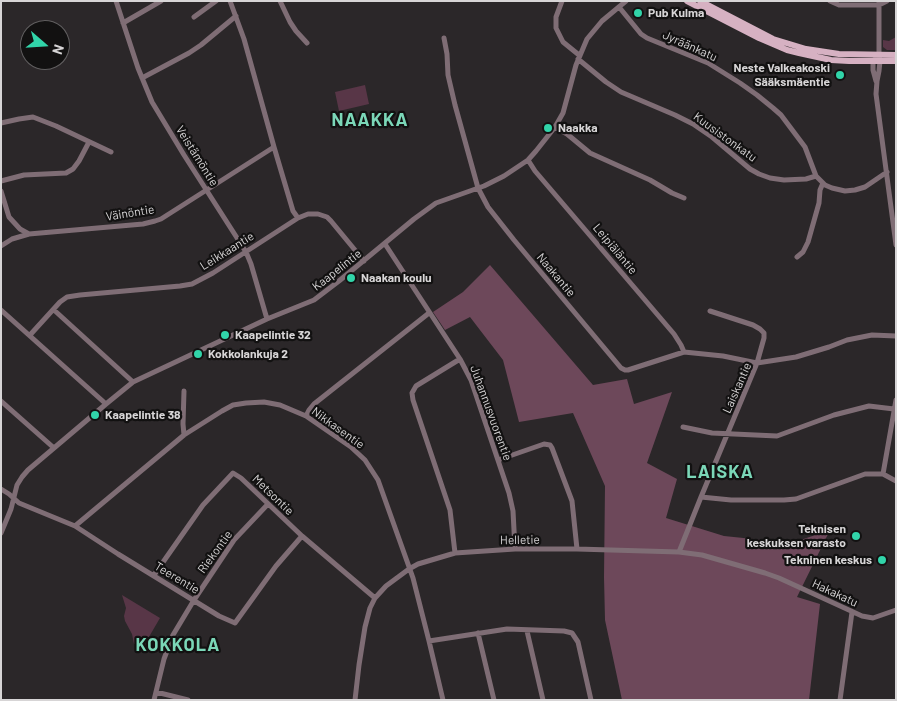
<!DOCTYPE html>
<html>
<head>
<meta charset="utf-8">
<style>
	body { margin:0 }
	#map { position:relative; width:897px; height:701px; overflow:hidden; background:#2b2729; font-family:Barlow,sans-serif }
	canvas { display:block }
	.frame { position:absolute; inset:0; border:2px solid #d7d5d6; pointer-events:none }
	.north { position:absolute; left:20px; top:20px; width:50px; height:50px; box-sizing:border-box; background:#121111; border:1px solid #615f60; border-radius:50%; rotate:109deg; font-size:14px; font-weight:700; line-height:20px; text-align:center; color:#d7d5d6 }
	.north::after { content:''; display:block; margin:auto; width:18px; height:22px; background:#31d4a9; clip-path:polygon(50% 0,100% 100%,50% 72%,0 100%) }
</style>
</head>
<body>
<div id="map">
<canvas width="897" height="701"></canvas>
<div class="frame"></div>
<div class="north">N</div>
</div>
<script>
const g = document.querySelector('canvas').getContext('2d');
g.lineJoin = 'round';
function paint(path, color) { g.fillStyle = color; g.fill(path, 'evenodd'); }
const toPath = rows => new Path2D(rows.map(r => 'M' + r).join(''));
function strokePath(path, color, width, dash) { g.strokeStyle = color; g.lineWidth = width; g.lineCap = dash ? 'butt' : 'round'; g.setLineDash(dash || []); g.stroke(path); }
function drawText(font, color, halo, rows, align = 'center') {
  g.font = font + ' Barlow,sans-serif'; g.lineWidth = 4.5; g.setLineDash([]); g.textBaseline = 'middle'; g.strokeStyle = halo; g.fillStyle = color; for (const [text, x, y, turn = 0] of rows) {
    g.save(); g.translate(x, y); g.rotate((+turn || 0) * Math.PI / 180); g.textAlign = isNaN(turn) ? turn : align; if (halo) g.strokeText(text, 0, 0); g.fillText(text, 0, 0); g.restore();
  }
}
paint(toPath([
	[896,37,896,50,887,50,883,47,883,40,889,41],
	[365,85,369,104,339,111,335,92],
	[122,595,160,618,146,642,134,644,132,634,125,621,124,616,126,608]
]), '#583647');
paint(toPath([
	[490,265,593,385,627,379,634,404,672,392,647,463,677,479,666,518,724,536,792,543,830,530,797,597,820,604,809,700,622,700,605,620,604,577,605,486,573,413,519,422,503,360,470,317,445,330,433,312,463,292]
]), '#6d485a');
strokePath(toPath([
	[116,1,138,68,152,102,184,155,246,252,251,264,267,319],
	[230,1,244,39,274,147,293,211,298,218],
	[280,1,290,22,296,31,307,43],
	[562,1,556,17,556,28,563,42,579,55],
	[830,1,839,5,879,5,887,1],
	[879,1,879,55,880,61,879,71,877,81,876,94,896,245],
	[619,7,641,34,647,38,708,63,740,83,757,95,773,108,781,115,805,147,816,176,825,185,832,188,845,191,855,190,865,187,887,172],
	[194,17,216,1],
	[123,23,161,1],
	[444,38,447,54,448,75,455,105,478,188,488,207,514,240,621,368,625,370,628,370,684,352,723,356,757,363,796,357,829,347,847,340,872,335,896,336],
	[578,59,606,82,621,92,675,115,693,124,712,137,750,169,759,174,770,178,784,180,806,179,816,176],
	[875,59,873,61,873,70,876,81],
	[142,78,189,53,201,45,236,16],
	[1,123,19,119,33,117,56,126,111,152],
	[555,127,567,134,590,153,650,180,672,193,684,198],
	[528,160,535,171,674,334,681,345,684,352],
	[1,181,24,175,66,173,73,169,79,161,89,142],
	[1,191,9,217,20,229,29,234],
	[385,244,460,359,471,380,509,493,513,511,515,549],
	[1,246,12,239,29,234,143,224,155,221,161,219,274,147],
	[797,257,803,252,808,242,819,203,820,190,823,183],
	[1,310,106,404],
	[54,310,133,382],
	[30,335,60,302,67,297,80,295,180,286,192,284,213,273,298,218,308,214,318,214,327,217,331,221,364,261],
	[184,391,183,424,184,435],
	[1,401,54,448],
	[306,416,309,410,314,404,429,313],
	[683,427,712,433,777,436,834,415,869,406,894,409],
	[498,460,544,444,550,445,552,448,572,501,577,549],
	[883,474,896,400],
	[1,489,9,494,19,503,75,526,118,554,219,616,235,623,276,566,302,536],
	[701,497,731,500,784,500,796,499,865,474,883,474,896,481],
	[75,526,184,435,222,411,233,405,246,403,264,402,280,405,306,416,351,447,365,460,378,480,413,578,429,641,443,700],
	[1,533,11,509,17,485,22,477,28,470,106,404,133,382,267,319,314,300,339,281,414,219,436,203,484,186,504,176,528,160,536,151,555,127,563,113,576,65,587,39,602,21,626,1],
	[679,552,701,497,757,363,764,338,764,333,760,329,753,325,710,311],
	[455,553,450,510,413,400,412,393,416,386,460,359],
	[154,575,203,505,233,473,241,478,302,536,375,598],
	[527,631,543,700],
	[478,633,494,700],
	[429,641,507,629,564,631,572,633,578,642,591,700],
	[156,692,188,700],
	[154,700,164,659,173,635,194,600,234,540,268,504],
	[355,700,359,665,365,627,370,608,375,598,386,586,409,569,418,564,455,553,515,549,577,549,679,552,702,555,765,573,779,578,862,616,873,618,896,610],
	[840,700,852,612]
]), '#7f6d75', 5);
strokePath(toPath([
	[687,1,759,38,787,50,799,53,831,60,849,61,896,61],
	[700,1,773,39,806,49,839,54,896,55]
]), '#d6b1c2', 6);
for (const [x, y, r, color] of [
	[638,13,5,"#31d4a9"],
	[840,75,5,"#31d4a9"],
	[548,128,5,"#31d4a9"],
	[351,278,5,"#31d4a9"],
	[225,335,5,"#31d4a9"],
	[198,354,5,"#31d4a9"],
	[95,415,5,"#31d4a9"],
	[856,536,5,"#31d4a9"],
	[882,560,5,"#31d4a9"]
]) { const dot = new Path2D(); dot.arc(x, y, r, 0, 2 * Math.PI); g.fillStyle = color; g.fill(dot); strokePath(dot, '#121111', 2); }
drawText('bold 12px', '#d7d5d6', '#121111', [
	["Pub Kulma",648,13],
	["Neste Valkeakoski",830,68,"right"],
	["Sääksmäentie",830,82,"right"],
	["Naakka",558,128],
	["Naakan koulu",361,278],
	["Kaapelintie 32",235,335],
	["Kokkolankuja 2",208,354],
	["Kaapelintie 38",105,415],
	["Teknisen",846,529,"right"],
	["keskuksen varasto",846,543,"right"],
	["Tekninen keskus",872,560,"right"]
], 'left');
drawText('12px', '#d7d5d6', '#121111', [
	["Jyräänkatu",690,46,24],
	["Kuusistonkatu",725,137,36],
	["Veistämöntie",197,156,58],
	["Väinöntie",130,213,-9],
	["Leipiäläntie",615,249,50],
	["Leikkaantie",227,251,-32],
	["Kaapelintie",337,270,-38],
	["Naakantie",556,275,50],
	["Laiskantie",737,388,-66],
	["Juhannusvuorentie",491,413,70],
	["Nikkasentie",338,428,36],
	["Metsontie",273,495,44],
	["Helletie",520,540,-1],
	["Riekontie",215,552,-54],
	["Teerentie",177,578,31],
	["Hakakatu",835,593,25]
]);
g.letterSpacing = '1px';
drawText('bold 18px', '#7bd7b8', '#121111', [
	["NAAKKA",370,120],
	["LAISKA",720,472],
	["KOKKOLA",178,645]
]);
g.letterSpacing = '0px';
</script>
</body>
</html>
